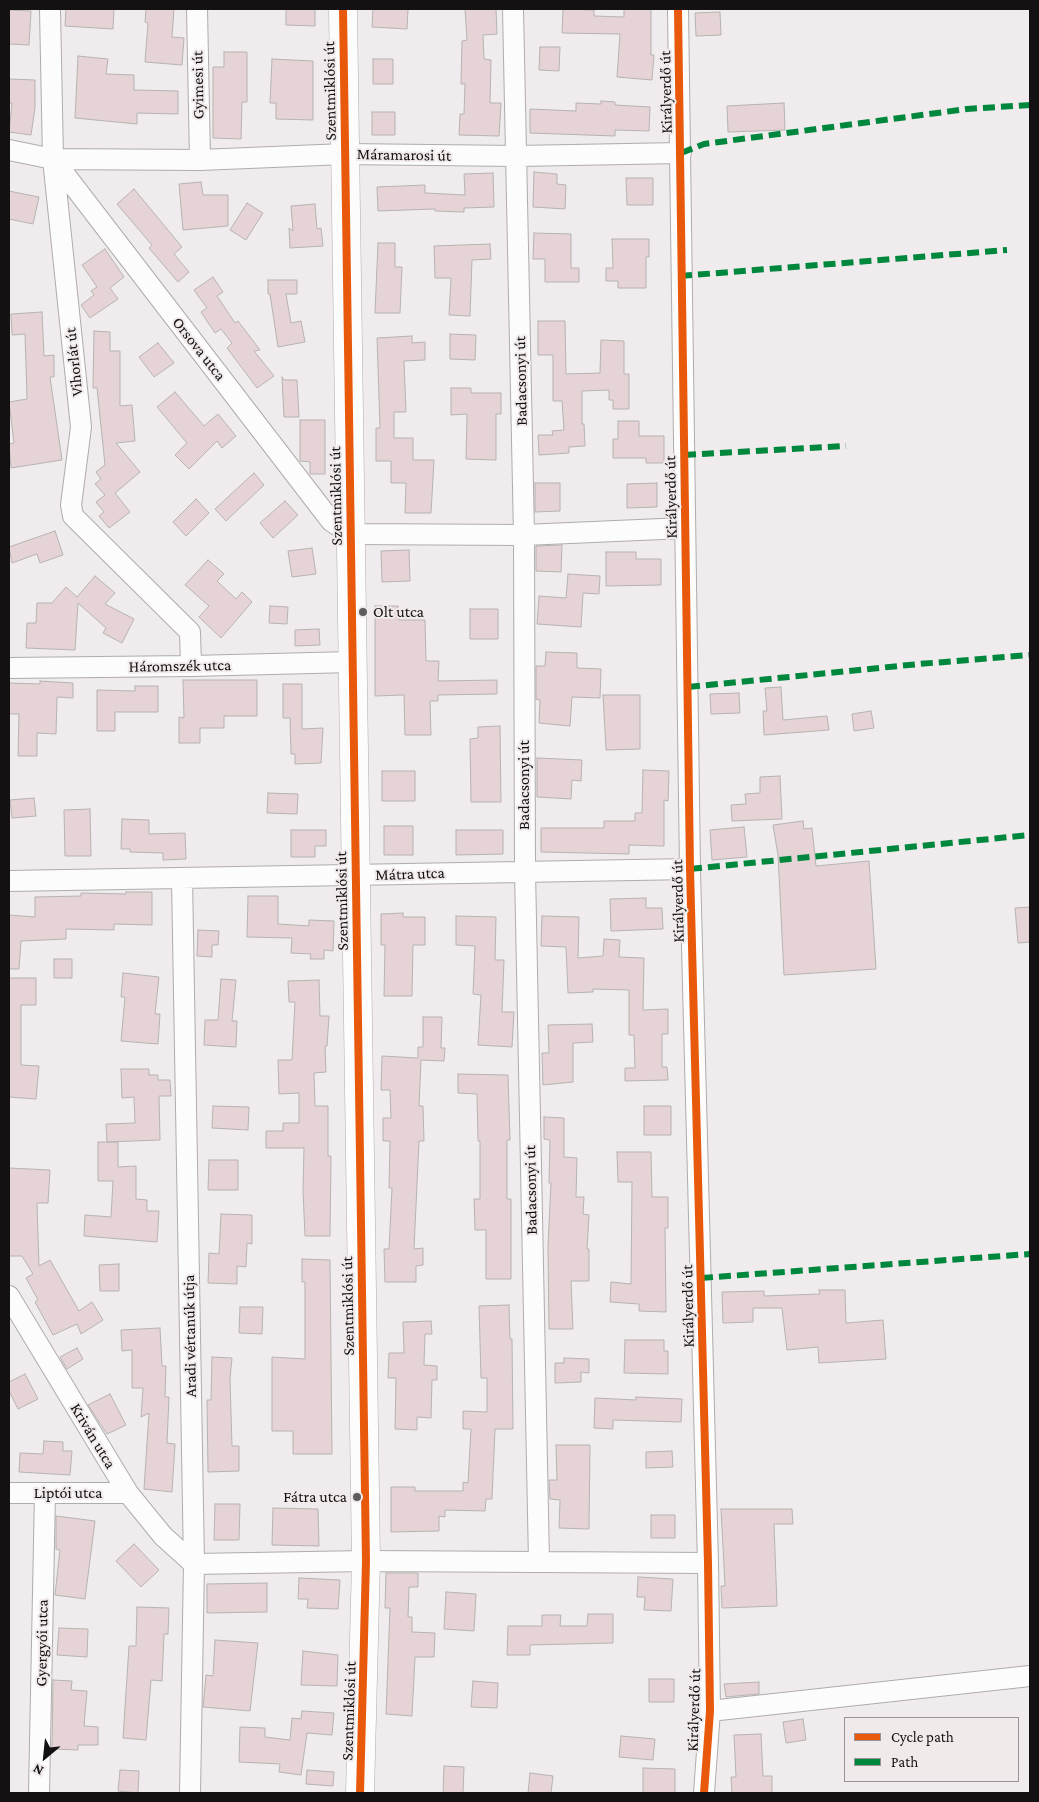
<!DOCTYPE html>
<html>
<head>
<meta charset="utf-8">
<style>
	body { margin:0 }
	#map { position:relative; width:1039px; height:1802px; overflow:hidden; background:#f0ebec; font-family:"Crimson Pro",serif }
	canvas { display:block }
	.frame { position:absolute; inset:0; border:10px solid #131111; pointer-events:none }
	.legend { position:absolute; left:844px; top:1717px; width:175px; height:65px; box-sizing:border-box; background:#f1eaeb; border:1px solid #989394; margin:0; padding:6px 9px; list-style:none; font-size:15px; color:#131111 }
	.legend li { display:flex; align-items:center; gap:10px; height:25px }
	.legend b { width:25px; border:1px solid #989394 }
	.north { position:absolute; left:20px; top:1732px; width:50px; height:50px; -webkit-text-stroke:4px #f1eaeb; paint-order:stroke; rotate:208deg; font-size:14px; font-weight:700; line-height:20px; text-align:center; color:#131111 }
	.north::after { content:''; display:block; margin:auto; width:18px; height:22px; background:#131111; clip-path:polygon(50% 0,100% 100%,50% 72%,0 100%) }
</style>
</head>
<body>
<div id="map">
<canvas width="1039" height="1802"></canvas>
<div class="frame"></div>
<ul class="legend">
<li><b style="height:6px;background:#e8590c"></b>Cycle path</li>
<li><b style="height:6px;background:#00873e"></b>Path</li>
</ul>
<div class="north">N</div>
</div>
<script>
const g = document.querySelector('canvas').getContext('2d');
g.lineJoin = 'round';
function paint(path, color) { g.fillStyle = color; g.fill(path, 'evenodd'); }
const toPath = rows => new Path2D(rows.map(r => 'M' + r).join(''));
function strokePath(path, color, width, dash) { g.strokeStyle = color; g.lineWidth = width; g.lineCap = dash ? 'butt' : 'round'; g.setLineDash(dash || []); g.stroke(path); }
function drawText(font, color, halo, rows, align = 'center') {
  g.font = font + ' "Crimson Pro",serif'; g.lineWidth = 4; g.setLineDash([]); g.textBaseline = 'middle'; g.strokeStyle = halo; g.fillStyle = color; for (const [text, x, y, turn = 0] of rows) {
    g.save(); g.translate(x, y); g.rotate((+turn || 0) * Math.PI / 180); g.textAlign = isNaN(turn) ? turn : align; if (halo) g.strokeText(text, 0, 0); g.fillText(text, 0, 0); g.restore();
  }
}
const building = toPath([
	[66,9,114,9,113,29,65,26,66,9],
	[146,9,174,9,172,37,184,38,182,65,145,62,148,23,145,22,146,9],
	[286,9,315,9,315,26,286,25,286,9],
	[373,9,408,9,407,29,372,27,373,9],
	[465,9,496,9,497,34,483,35,484,59,491,60,490,103,501,103,499,136,459,135,460,114,464,114,465,84,461,84,462,41,467,40,465,9],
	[563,9,594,10,594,16,624,17,624,9,651,9,651,55,654,55,652,80,617,77,620,34,562,33,563,9],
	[9,10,31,11,29,45,9,44,9,10],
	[720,12,721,35,696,36,695,13,720,12],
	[540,47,560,47,559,71,539,70,540,47],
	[224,52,247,52,247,102,242,102,241,139,213,138,213,67,224,67,224,52],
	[78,56,108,59,106,74,134,75,134,90,178,91,178,114,137,113,137,124,75,118,78,56],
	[272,59,313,61,313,120,276,119,276,103,270,103,272,59],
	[373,59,393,59,393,84,373,84,373,59],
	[9,79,35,80,35,108,31,135,9,132,12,103,9,103,9,79],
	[601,101,615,102,615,105,650,107,649,131,615,130,615,136,530,133,530,109,576,111,576,103,601,104,601,101],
	[784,103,785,130,728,132,727,106,784,103],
	[372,112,395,112,395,135,372,135,372,112],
	[534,172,557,174,557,184,566,185,565,209,533,207,534,172],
	[493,173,494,207,464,208,464,212,435,211,435,209,378,211,377,187,425,185,425,193,465,195,464,174,493,173],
	[626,178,653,178,653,205,627,205,626,178],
	[201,182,203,195,228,195,228,226,183,230,179,184,201,182],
	[134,189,182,247,174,254,189,272,178,282,149,248,152,245,117,204,134,189],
	[9,191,39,197,33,224,9,219,9,191],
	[247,203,263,213,246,240,230,230,247,203],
	[315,204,317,229,321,228,323,246,290,248,289,228,293,231,291,206,315,204],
	[534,233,571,234,571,268,579,268,579,282,545,282,545,259,533,259,534,233],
	[612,239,649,239,649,257,646,257,646,288,618,288,618,281,606,281,606,268,613,268,612,239],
	[378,243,395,243,395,267,402,267,400,313,375,313,378,243],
	[490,244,491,259,472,260,470,316,449,315,451,278,435,278,434,246,490,244],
	[105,249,124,277,110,288,118,299,90,318,81,305,94,295,91,291,97,287,82,265,105,249],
	[213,277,223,292,217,296,235,323,238,321,260,350,254,351,274,376,257,388,227,348,232,343,221,329,215,333,201,312,207,308,194,290,213,277],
	[268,280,297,280,297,294,286,294,291,323,301,321,305,342,278,347,270,294,268,294,268,280],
	[42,312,44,356,54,355,54,377,50,377,62,460,11,468,9,444,14,443,9,402,27,399,25,334,12,335,11,314,42,312],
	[538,321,565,321,566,374,600,373,601,340,624,341,624,374,629,374,629,409,613,409,613,400,609,400,609,390,582,391,582,424,584,424,585,446,569,447,569,453,539,455,538,435,553,435,552,431,564,430,562,401,553,401,553,355,538,355,538,321],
	[94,331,110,332,110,351,120,351,120,406,132,405,135,441,116,443,140,472,115,493,130,512,109,528,99,516,104,512,96,502,105,495,95,484,101,479,96,472,105,465,97,388,93,388,94,331],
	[450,334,476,335,475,360,450,359,450,334],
	[412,336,412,343,425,342,425,360,404,361,406,412,394,412,394,438,413,438,413,460,434,460,431,513,405,513,406,483,391,483,391,461,376,461,376,428,380,428,377,338,412,336],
	[158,343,174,363,154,377,139,357,158,343],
	[282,377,284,380,297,380,299,417,284,417,282,377],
	[451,388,471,388,471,393,501,393,501,414,496,414,496,460,466,459,467,414,451,415,451,388],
	[175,392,204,426,218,414,236,436,222,448,217,441,189,469,175,455,187,443,157,407,175,392],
	[300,420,325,420,325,474,310,474,310,462,300,461,300,420],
	[618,421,639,421,639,436,664,436,664,463,646,463,646,458,613,458,613,439,618,439,618,421],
	[254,473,264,485,226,521,215,509,254,473],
	[535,483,560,483,560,511,535,512,535,483],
	[657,483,657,507,627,508,627,484,657,483],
	[196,499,209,513,186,536,173,522,196,499],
	[285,501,298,515,273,538,260,523,285,501],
	[55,531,63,555,40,563,37,554,12,563,9,547,55,531],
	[562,545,561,572,536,571,536,546,562,545],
	[312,548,316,574,292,577,288,551,312,548],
	[409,550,410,581,382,582,381,551,409,550],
	[606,552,636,552,636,559,661,559,661,585,606,586,606,552],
	[208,560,224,574,217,581,236,599,242,592,252,602,221,638,199,617,209,606,185,585,208,560],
	[568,574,600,576,599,594,583,593,581,627,537,624,539,596,566,598,568,574],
	[95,576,115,593,105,604,134,619,122,643,103,633,106,628,78,603,75,650,26,648,27,623,36,623,37,603,52,603,66,587,77,597,95,576],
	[270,606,288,607,287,624,269,623,270,606],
	[375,606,398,606,399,620,425,620,426,661,439,661,438,681,497,680,497,694,438,695,438,701,430,701,431,735,405,735,404,695,375,696,375,606],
	[470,609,498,609,498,639,470,639,470,609],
	[319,629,320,645,295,646,295,630,319,629],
	[546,652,577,653,577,668,601,669,600,698,572,697,570,726,539,723,540,700,536,699,536,666,545,666,546,652],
	[183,680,257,680,257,716,224,716,224,728,200,728,200,743,179,743,179,717,184,718,183,680],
	[40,681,73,683,73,698,57,697,56,734,37,733,37,756,18,756,19,714,9,714,9,683,40,684,40,681],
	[283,684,302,684,302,729,323,728,321,763,295,764,295,754,291,754,290,718,283,718,283,684],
	[135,686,158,686,158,712,115,712,115,731,97,731,97,690,135,691,135,686],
	[781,687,783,720,827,716,829,730,764,735,763,711,767,711,765,688,781,687],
	[739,693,740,713,711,714,710,694,739,693],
	[603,695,640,695,640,749,606,750,603,695],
	[871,711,874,728,854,731,852,714,871,711],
	[500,726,501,802,471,802,470,739,478,738,478,727,500,726],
	[537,758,582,760,581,781,572,780,571,799,537,797,537,758],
	[643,770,669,771,668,801,664,800,664,846,629,845,629,854,541,852,541,828,604,828,604,821,635,821,635,813,642,813,643,770],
	[382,771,415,771,415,801,382,801,382,771],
	[780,776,782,819,732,821,731,805,746,804,745,794,760,793,760,777,780,776],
	[268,793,298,794,297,814,267,813,268,793],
	[34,798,36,816,12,818,10,800,34,798],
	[90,809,91,856,65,856,64,810,90,809],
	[122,819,149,820,149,834,185,833,186,859,163,860,163,853,130,852,130,849,121,849,122,819],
	[803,821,804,829,812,828,816,866,869,861,876,969,784,975,778,855,773,825,803,821],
	[384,826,413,826,413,855,384,855,384,826],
	[744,827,747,857,712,860,710,830,744,827],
	[291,830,326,830,326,846,315,846,315,857,291,857,291,830],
	[456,830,503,830,503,854,456,855,456,830],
	[126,892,152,892,152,925,114,924,114,930,66,929,66,939,21,941,19,969,9,969,9,915,35,917,35,897,81,896,81,893,126,894,126,892],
	[248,896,278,896,278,924,309,926,309,920,334,921,333,951,324,950,324,959,310,959,311,954,291,953,292,938,247,937,248,896],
	[646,898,646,908,662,908,663,929,611,931,610,899,646,898],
	[1030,907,1030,942,1018,943,1015,908,1030,907],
	[403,913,403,917,425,917,425,945,413,945,412,996,384,996,385,945,381,945,381,914,403,913],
	[456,916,496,917,495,960,504,960,502,1012,514,1012,512,1047,478,1045,481,995,473,994,475,946,456,945,456,916],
	[542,916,579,917,578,958,603,956,604,939,620,940,619,957,644,958,643,1010,668,1009,668,1034,662,1034,662,1067,667,1067,668,1080,625,1081,625,1068,635,1068,634,1035,629,1035,629,990,593,989,593,992,568,993,566,947,541,946,542,916],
	[198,930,219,931,218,945,212,945,212,957,197,956,198,930],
	[54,959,72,959,72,978,54,978,54,959],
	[123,973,159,977,155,1014,160,1014,158,1044,121,1041,125,997,121,997,123,973],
	[9,978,36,978,36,1005,21,1005,21,1065,39,1066,36,1099,9,1097,9,978],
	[221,979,236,980,232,1021,237,1021,236,1047,204,1045,205,1020,218,1020,221,979],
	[319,980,320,1016,329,1016,327,1046,325,1046,326,1072,314,1073,315,1106,328,1106,328,1156,331,1156,330,1236,305,1236,303,1191,304,1148,266,1148,266,1131,283,1131,283,1123,299,1123,299,1093,279,1094,278,1060,292,1060,295,1002,289,1002,288,981,319,980],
	[423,1017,442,1017,441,1048,445,1048,444,1061,421,1060,419,1106,423,1106,424,1141,419,1141,414,1249,423,1248,423,1265,416,1266,416,1282,385,1282,384,1249,389,1249,392,1188,389,1188,390,1141,383,1141,383,1118,391,1118,390,1090,381,1090,382,1056,418,1058,418,1047,423,1047,423,1017],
	[592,1024,593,1042,573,1043,573,1082,543,1085,542,1053,549,1053,548,1025,592,1024],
	[121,1069,149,1069,149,1075,158,1075,158,1080,170,1080,171,1096,159,1096,160,1140,107,1142,106,1124,135,1123,134,1097,122,1098,121,1069],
	[458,1074,508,1075,510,1140,507,1140,507,1199,511,1199,511,1279,486,1279,486,1230,475,1230,474,1199,480,1199,480,1141,478,1141,477,1094,458,1093,458,1074],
	[213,1106,249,1107,248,1130,212,1128,213,1106],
	[644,1106,671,1106,671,1135,644,1135,644,1106],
	[544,1117,564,1118,564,1157,577,1158,576,1197,584,1197,583,1214,589,1215,587,1249,589,1249,589,1281,571,1281,573,1329,549,1329,548,1246,551,1183,549,1183,550,1140,544,1139,544,1117],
	[98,1142,118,1142,118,1167,136,1166,136,1199,147,1200,147,1211,159,1211,157,1242,84,1236,85,1215,111,1217,113,1181,98,1181,98,1142],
	[617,1152,651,1152,652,1197,668,1197,668,1228,665,1228,666,1312,639,1311,639,1304,610,1302,611,1282,631,1284,632,1182,618,1182,617,1152],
	[209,1160,238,1160,238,1190,208,1190,209,1160],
	[9,1168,50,1170,48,1203,37,1203,39,1266,50,1260,79,1311,92,1302,103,1320,81,1334,77,1324,53,1335,35,1302,38,1300,26,1278,33,1274,22,1256,9,1256,9,1168],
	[221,1214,252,1215,252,1244,247,1243,246,1267,237,1266,237,1284,208,1283,209,1253,219,1254,221,1214],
	[302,1259,330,1260,332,1454,293,1454,293,1431,272,1431,272,1357,305,1359,305,1282,302,1282,302,1259],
	[119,1264,119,1291,100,1291,99,1265,119,1264],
	[819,1290,845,1290,846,1323,883,1320,886,1359,819,1363,818,1347,787,1350,782,1308,753,1308,753,1322,723,1323,722,1292,764,1291,764,1296,820,1294,819,1290],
	[509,1305,510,1339,512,1339,513,1429,495,1429,492,1499,486,1499,485,1511,445,1510,445,1517,439,1516,439,1531,391,1532,391,1487,415,1487,415,1491,463,1491,463,1482,468,1483,471,1429,463,1429,463,1411,487,1412,487,1378,481,1378,479,1306,509,1305],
	[240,1307,263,1307,262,1334,239,1333,240,1307],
	[431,1321,432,1334,425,1334,424,1365,437,1366,437,1380,432,1380,431,1418,417,1417,417,1430,395,1429,396,1378,388,1378,389,1353,404,1353,403,1322,431,1321],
	[160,1328,162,1366,166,1366,165,1397,169,1397,167,1443,175,1444,172,1492,144,1489,149,1413,141,1417,143,1388,132,1388,132,1350,122,1351,121,1330,160,1328],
	[625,1340,664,1340,664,1351,668,1351,668,1374,624,1373,625,1340],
	[77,1348,83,1359,67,1369,60,1357,77,1348],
	[212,1357,232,1358,230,1379,232,1446,239,1446,239,1471,208,1472,207,1400,211,1400,212,1357],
	[564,1358,589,1359,589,1373,581,1372,581,1382,555,1383,555,1363,564,1363,564,1358],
	[25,1374,38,1399,18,1409,9,1391,9,1382,25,1374],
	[110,1394,126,1425,107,1434,88,1405,110,1394],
	[636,1397,682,1399,681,1422,613,1420,613,1429,594,1428,595,1398,636,1400,636,1397],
	[44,1441,63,1442,63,1451,72,1451,70,1475,19,1472,20,1453,43,1454,44,1441],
	[556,1445,590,1445,589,1529,559,1528,560,1500,550,1499,549,1480,557,1480,556,1445],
	[672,1451,673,1467,646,1468,646,1452,672,1451],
	[215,1504,240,1504,239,1540,214,1540,215,1504],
	[273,1508,318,1509,319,1546,272,1545,273,1508],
	[721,1509,792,1509,793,1524,774,1524,777,1606,722,1608,721,1586,725,1586,721,1509],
	[651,1515,675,1515,675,1538,651,1538,651,1515],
	[56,1516,95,1521,85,1599,55,1595,60,1550,56,1549,56,1516],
	[134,1544,159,1570,141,1587,116,1561,134,1544],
	[386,1573,418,1573,418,1587,409,1587,408,1617,412,1617,412,1632,435,1633,434,1657,415,1657,412,1716,386,1714,390,1608,385,1608,386,1573],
	[638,1577,673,1579,671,1611,644,1610,645,1597,637,1597,638,1577],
	[299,1578,340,1580,338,1609,307,1608,308,1599,298,1599,299,1578],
	[267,1583,267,1612,207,1613,207,1584,267,1583],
	[446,1592,476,1594,474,1631,444,1629,446,1592],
	[137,1607,169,1608,168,1634,164,1634,162,1681,151,1680,146,1740,123,1738,129,1646,136,1646,137,1607],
	[588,1614,613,1614,613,1643,530,1645,530,1655,507,1655,508,1626,542,1626,542,1615,561,1615,560,1626,587,1626,588,1614],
	[59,1628,88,1629,87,1657,57,1655,59,1628],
	[215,1640,258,1643,250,1711,203,1707,206,1675,213,1676,215,1640],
	[303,1651,338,1655,337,1686,301,1685,303,1651],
	[649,1679,674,1679,674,1702,649,1702,649,1679],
	[53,1680,72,1681,71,1690,87,1691,84,1726,98,1727,98,1745,78,1745,78,1750,52,1749,53,1680],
	[473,1681,498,1683,497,1708,471,1707,473,1681],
	[759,1682,759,1694,726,1697,724,1684,759,1682],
	[302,1711,334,1713,332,1735,307,1733,301,1775,279,1772,280,1764,239,1762,240,1727,265,1728,265,1737,290,1740,292,1718,301,1719,302,1711],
	[803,1719,806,1740,786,1743,783,1722,803,1719],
	[761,1734,763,1776,772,1776,772,1793,732,1793,731,1777,736,1777,734,1735,761,1734],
	[621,1736,655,1739,653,1760,619,1757,621,1736],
	[444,1766,464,1767,463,1793,443,1793,444,1766],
	[643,1768,675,1769,675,1793,643,1793,643,1768],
	[120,1770,139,1771,138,1793,118,1791,120,1770],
	[307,1770,334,1772,333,1786,306,1784,307,1770],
	[530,1773,553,1776,551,1793,528,1793,530,1773]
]);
paint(building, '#e5d3d5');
strokePath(building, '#b6b3b3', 1);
const street = toPath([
	[50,9,53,159,81,427,71,505,73,516,190,632,191,666],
	[197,9,200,160],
	[513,9,524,535,525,871,539,1562],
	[678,9,690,869,708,1563,710,1711,704,1793],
	[9,150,53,159,200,160,345,154,517,156,681,153],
	[53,159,331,521,351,534,524,535,685,528],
	[9,668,191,666,352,662],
	[182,878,194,1564,190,1793],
	[9,881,690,869],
	[9,1296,128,1493,163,1536,194,1564,366,1561,708,1563],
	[9,1493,128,1493],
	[710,1711,1030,1676],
	[39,1793,45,1493]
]);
const secondary = toPath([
	[343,9,366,1561,360,1793]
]);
strokePath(street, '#afacad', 22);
strokePath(secondary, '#afacad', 29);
strokePath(street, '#fdfcfc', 20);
strokePath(secondary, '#fdfcfc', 28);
strokePath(toPath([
	[681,153,704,144,967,109,1030,105],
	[680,276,1007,250],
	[684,455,846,446],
	[688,687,919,664,1030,655],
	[690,869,1030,835],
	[701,1278,1030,1254]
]), '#00873e', 6, [12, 6]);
strokePath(toPath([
	[343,9,366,1561,360,1793],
	[678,9,690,869,708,1563,710,1711,704,1793]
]), '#e8590c', 8);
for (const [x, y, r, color] of [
	[363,612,5,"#605d5e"],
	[357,1497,5,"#605d5e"]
]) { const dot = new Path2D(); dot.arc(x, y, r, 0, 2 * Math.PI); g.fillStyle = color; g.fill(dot); strokePath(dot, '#f1eaeb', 2); }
drawText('16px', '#131111', '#f1eaeb', [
	["Gyimesi út",198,85,-91],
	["Szentmiklósi út",330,91,-91],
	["Királyerdő út",666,92,-91],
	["Máramarosi út",404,155,1],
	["Orsova utca",199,349,52],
	["Vihorlát út",74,362,-96],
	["Badacsonyi út",521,381,-91],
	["Szentmiklósi út",336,496,-91],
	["Királyerdő út",671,497,-91],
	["Háromszék utca",180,666,-1],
	["Badacsonyi út",524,785,-90],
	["Mátra utca",410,874,-2],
	["Szentmiklósi út",342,901,-91],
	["Királyerdő út",678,901,-91],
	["Badacsonyi út",531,1190,-91],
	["Szentmiklósi út",348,1306,-91],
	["Királyerdő út",688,1306,-91],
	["Aradi vértanúk útja",190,1336,-91],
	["Kriván utca",93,1436,59],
	["Liptói utca",68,1493],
	["Gyergyói utca",42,1643,-89],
	["Királyerdő út",694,1710,-88],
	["Szentmiklósi út",349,1711,-88]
]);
drawText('16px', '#131111', '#f1eaeb', [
	["Olt utca",373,612],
	["Fátra utca",347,1497,"right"]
], 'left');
</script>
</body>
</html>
